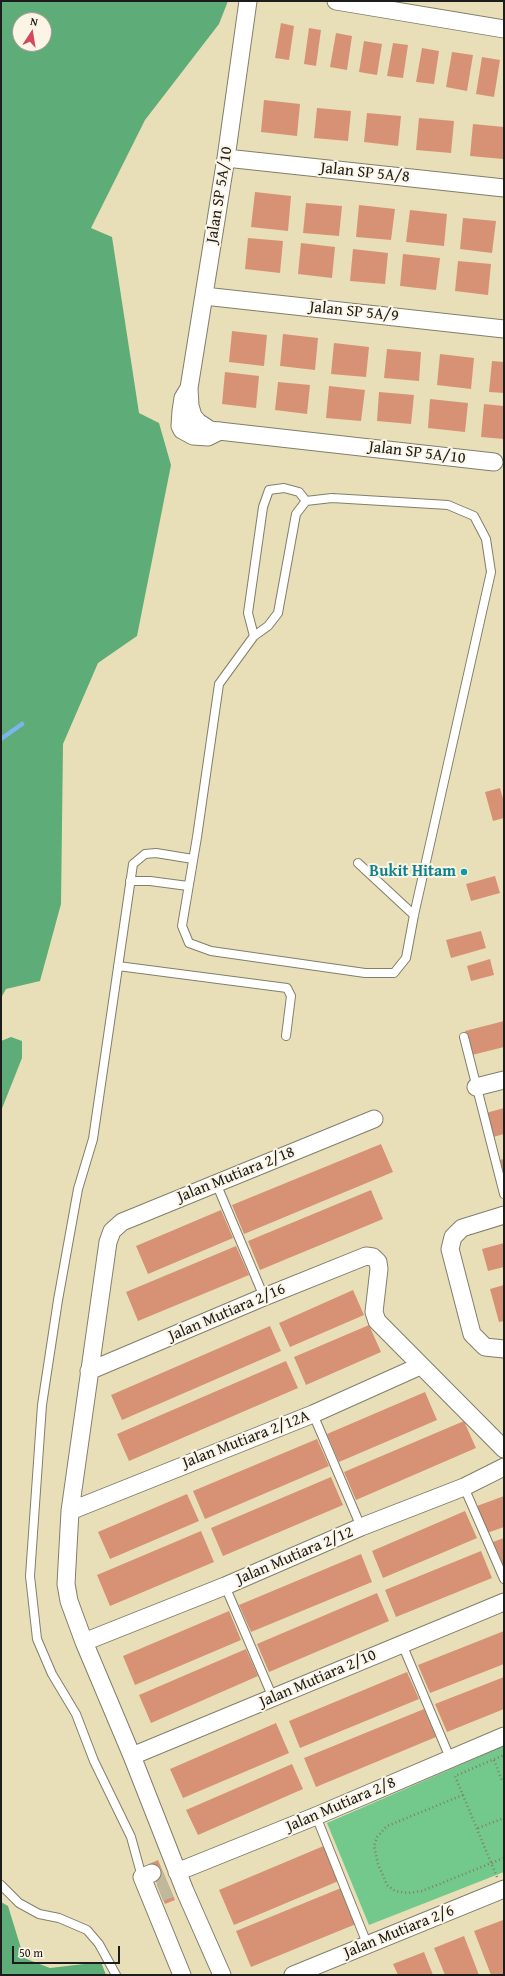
<!DOCTYPE html>
<html>
<head>
<meta charset="utf-8">
<style>
	body { margin:0 }
	#map { position:relative; width:505px; height:1976px; overflow:hidden; background:#e8dfb9; font-family:"Gentium Book Plus",serif }
	canvas { display:block }
	.frame { position:absolute; inset:0; border:2px solid #1c1c1c; pointer-events:none }
	.north { position:absolute; left:12px; top:12px; width:40px; height:40px; box-sizing:border-box; background:#fcf5e5; border:1px solid #a29e95; border-radius:50%; rotate:12deg; font-size:11px; font-weight:700; line-height:16px; text-align:center; color:#1c1c1c }
	.north::after { content:''; display:block; margin:auto; width:14px; height:18px; background:#d1495b; clip-path:polygon(50% 0,100% 100%,50% 72%,0 100%) }
	.scale { position:absolute; left:12px; top:1946px; width:108px; height:18px; box-sizing:border-box; border:2px solid #1c1c1c; border-top:0; padding-left:5px; font-size:12px; line-height:14px; white-space:nowrap; color:#1c1c1c; -webkit-text-stroke:3px #fcf5e5; paint-order:stroke }
</style>
</head>
<body>
<div id="map">
<canvas width="505" height="1976"></canvas>
<div class="frame"></div>
<div class="north">N</div>
<div class="scale">50 m</div>
</div>
<script>
const g = document.querySelector('canvas').getContext('2d');
g.lineJoin = 'round';
function paint(path, color) { g.fillStyle = color; g.fill(path, 'evenodd'); }
const toPath = rows => new Path2D(rows.map(r => 'M' + r).join(''));
function strokePath(path, color, width, dash) { g.strokeStyle = color; g.lineWidth = width; g.lineCap = dash ? 'butt' : 'round'; g.setLineDash(dash || []); g.stroke(path); }
function drawText(font, color, halo, rows, align = 'center') {
  g.font = font + ' "Gentium Book Plus",serif'; g.lineWidth = 4; g.setLineDash([]); g.textBaseline = 'middle'; g.strokeStyle = halo; g.fillStyle = color; for (const [text, x, y, turn = 0] of rows) {
    g.save(); g.translate(x, y); g.rotate((+turn || 0) * Math.PI / 180); g.textAlign = isNaN(turn) ? turn : align; if (halo) g.strokeText(text, 0, 0); g.fillText(text, 0, 0); g.restore();
  }
}
paint(toPath([
	[504,1746,504,1872,369,1925,327,1823]
]), '#73c88c');
paint(toPath([
	[1,1,228,1,219,24,145,120,91,228,112,237,139,413,159,423,171,465,137,636,98,663,63,744,61,904,40,981,6,989,1,998],
	[20,20,44,20,44,44,20,44],
	[11,1037,22,1041,22,1058,1,1111,1,1041],
	[1,1902,8,1906,24,1958,50,1968,101,1962,106,1975,1,1975]
]), '#5eac78');
strokePath(toPath([
	[1,739,22,724]
]), '#7cb5ec', 4.5);
paint(toPath([
	[281,23,294,26,289,60,275,58],
	[309,28,321,30,316,66,304,64],
	[336,33,352,36,347,70,330,67],
	[364,41,382,44,377,75,359,72],
	[393,43,408,45,403,78,387,76],
	[422,48,439,51,434,84,416,82],
	[452,52,473,55,467,91,446,87],
	[482,57,500,60,494,97,476,94],
	[264,100,300,104,297,136,261,132],
	[317,108,351,111,348,141,314,138],
	[367,113,401,116,398,146,364,142],
	[419,118,454,121,451,153,416,150],
	[473,124,504,127,503,159,470,156],
	[255,192,291,196,288,231,251,227],
	[306,203,342,206,339,236,303,233],
	[359,205,395,209,391,240,356,237],
	[410,210,447,214,444,246,406,242],
	[463,218,496,221,492,253,460,249],
	[248,238,283,241,280,273,245,269],
	[301,243,335,247,332,278,298,274],
	[353,249,388,253,385,284,350,281],
	[403,254,440,258,436,290,400,286],
	[458,261,491,264,488,295,455,291],
	[232,331,267,335,264,366,229,362],
	[283,334,318,338,315,370,280,366],
	[334,343,369,347,366,377,331,374],
	[387,349,421,352,419,381,384,378],
	[440,354,474,358,471,389,437,385],
	[492,361,504,362,504,393,489,392],
	[225,372,259,376,256,408,222,404],
	[278,382,310,385,307,414,275,410],
	[329,386,365,390,361,421,326,418],
	[379,392,414,395,411,424,377,421],
	[430,399,468,403,465,432,428,428],
	[484,404,504,406,504,439,481,437],
	[500,788,504,802,504,818,493,821,485,792],
	[495,876,500,893,471,901,466,884],
	[481,931,486,948,451,958,446,940],
	[490,959,494,975,471,981,467,966],
	[504,1021,504,1047,472,1055,465,1031],
	[504,1108,504,1134,493,1137,486,1113],
	[381,1144,393,1172,244,1234,232,1205],
	[504,1159,504,1174,500,1160],
	[371,1190,383,1219,260,1270,248,1241],
	[221,1210,233,1238,148,1274,136,1246],
	[504,1243,504,1267,488,1271,482,1249],
	[236,1246,249,1275,138,1321,126,1292],
	[504,1285,504,1321,499,1322,490,1289],
	[353,1290,364,1315,290,1347,279,1323],
	[369,1325,381,1352,306,1385,294,1357],
	[270,1326,281,1351,122,1420,111,1395],
	[286,1361,298,1388,129,1461,117,1434],
	[425,1392,437,1420,339,1462,327,1434],
	[464,1421,476,1448,356,1500,344,1472],
	[317,1439,329,1466,205,1519,193,1491],
	[331,1477,343,1505,223,1556,211,1528],
	[187,1494,199,1521,110,1559,98,1532],
	[504,1496,504,1527,487,1533,477,1506],
	[465,1511,477,1538,383,1578,372,1551],
	[201,1531,214,1562,110,1606,97,1575],
	[504,1538,504,1572,490,1543],
	[481,1551,492,1578,396,1617,385,1590],
	[361,1554,372,1582,251,1632,239,1605],
	[377,1593,389,1621,269,1672,257,1644],
	[229,1611,241,1640,135,1685,123,1656],
	[504,1631,504,1664,430,1693,418,1665],
	[246,1649,258,1676,151,1723,139,1695],
	[407,1672,419,1699,300,1748,289,1721],
	[504,1677,504,1709,447,1732,435,1704],
	[424,1709,436,1737,316,1787,304,1758],
	[276,1723,289,1753,183,1798,170,1769],
	[292,1764,303,1789,198,1835,186,1810],
	[326,1845,341,1880,234,1925,219,1890],
	[158,1860,175,1900,165,1904,149,1864],
	[341,1888,356,1924,251,1967,236,1931],
	[503,1920,504,1975,491,1975,474,1931],
	[464,1936,479,1975,445,1975,434,1948],
	[424,1952,433,1975,398,1975,393,1964]
]), '#d79276');
strokePath(toPath([
	[155,1879,164,1875],
	[160,1893,170,1889]
]), '#bfb89a', 17, [17, 8]);
const service = toPath([
	[332,498,448,505,474,516,486,539,491,572,414,915,406,958,394,973,365,973,211,951,189,943,182,926,197,837,219,684,254,636,268,626,278,613,296,514,306,501,332,498],
	[254,636,248,613,263,507,269,490,284,488,299,492,306,501],
	[358,863,414,915],
	[130,881,150,881,188,886],
	[118,966,287,988,291,996,286,1036],
	[464,1037,504,1194],
	[216,1183,264,1297],
	[313,1414,361,1527],
	[464,1487,504,1579],
	[225,1586,273,1698],
	[402,1644,450,1758],
	[316,1816,368,1946],
	[142,1877,131,1837,94,1761,76,1714,52,1674,37,1639,30,1576,42,1405,58,1300,78,1189,93,1139,133,864,145,854,156,853,193,859],
	[1,1885,19,1903,39,1914,59,1918,87,1930,99,1944,116,1975]
]);
const minor = toPath([
	[336,1,504,29],
	[226,158,504,188],
	[204,296,504,329],
	[189,388,226,158,248,1],
	[220,431,208,437,193,436,182,430,180,426,181,411,183,398,189,388,190,406,193,416,198,422,210,430,494,462],
	[476,1087,504,1080],
	[504,1215,462,1228,453,1237,450,1249,472,1334,485,1347,504,1349],
	[89,1371,264,1297,366,1256,373,1257,378,1262,379,1269,374,1312,377,1321,504,1449],
	[70,1511,313,1414,420,1366],
	[84,1642,225,1586,361,1527,464,1487,504,1467],
	[132,1756,504,1602],
	[177,1872,316,1816,504,1736],
	[152,1873,142,1877,182,1975],
	[222,1975,185,1891,132,1756,84,1642,69,1601,66,1584,70,1511,108,1242,112,1231,122,1222,374,1119],
	[293,1975,504,1889]
]);
strokePath(service, '#827e6a', 10);
strokePath(minor, '#827e6a', 19);
strokePath(toPath([
	[494,1760,502,1781],
	[463,1795,387,1826,377,1837,374,1846,378,1864,387,1885,395,1891,408,1893,422,1891,504,1858],
	[478,1828,504,1818],
	[497,1877,455,1776,504,1755]
]), '#827e6a', 2.5, [1, 3]);
strokePath(service, '#fff', 8);
strokePath(minor, '#fff', 17);
for (const [x, y, r, color] of [
	[464,872,4,"#0f9aa8"]
]) { const dot = new Path2D(); dot.arc(x, y, r, 0, 2 * Math.PI); g.fillStyle = color; g.fill(dot); strokePath(dot, '#fcf5e5', 1.5); }
drawText('16px', '#1c1c1c', '#fcf5e5', [
	["Jalan SP 5A/8",365,173,6],
	["Jalan SP 5A/10",220,195,-81],
	["Jalan SP 5A/9",354,312,6],
	["Jalan SP 5A/10",417,453,7],
	["Jalan Mutiara 2/18",236,1175,-22],
	["Jalan Mutiara 2/16",227,1313,-23],
	["Jalan Mutiara 2/12A",246,1440,-21],
	["Jalan Mutiara 2/12",295,1556,-23],
	["Jalan Mutiara 2/10",318,1679,-23],
	["Jalan Mutiara 2/8",341,1805,-23],
	["Jalan Mutiara 2/6",399,1932,-22]
]);
drawText('bold 16px', '#0d838f', '#fcf5e5', [
	["Bukit Hitam",456,872]
], 'right');
</script>
</body>
</html>
